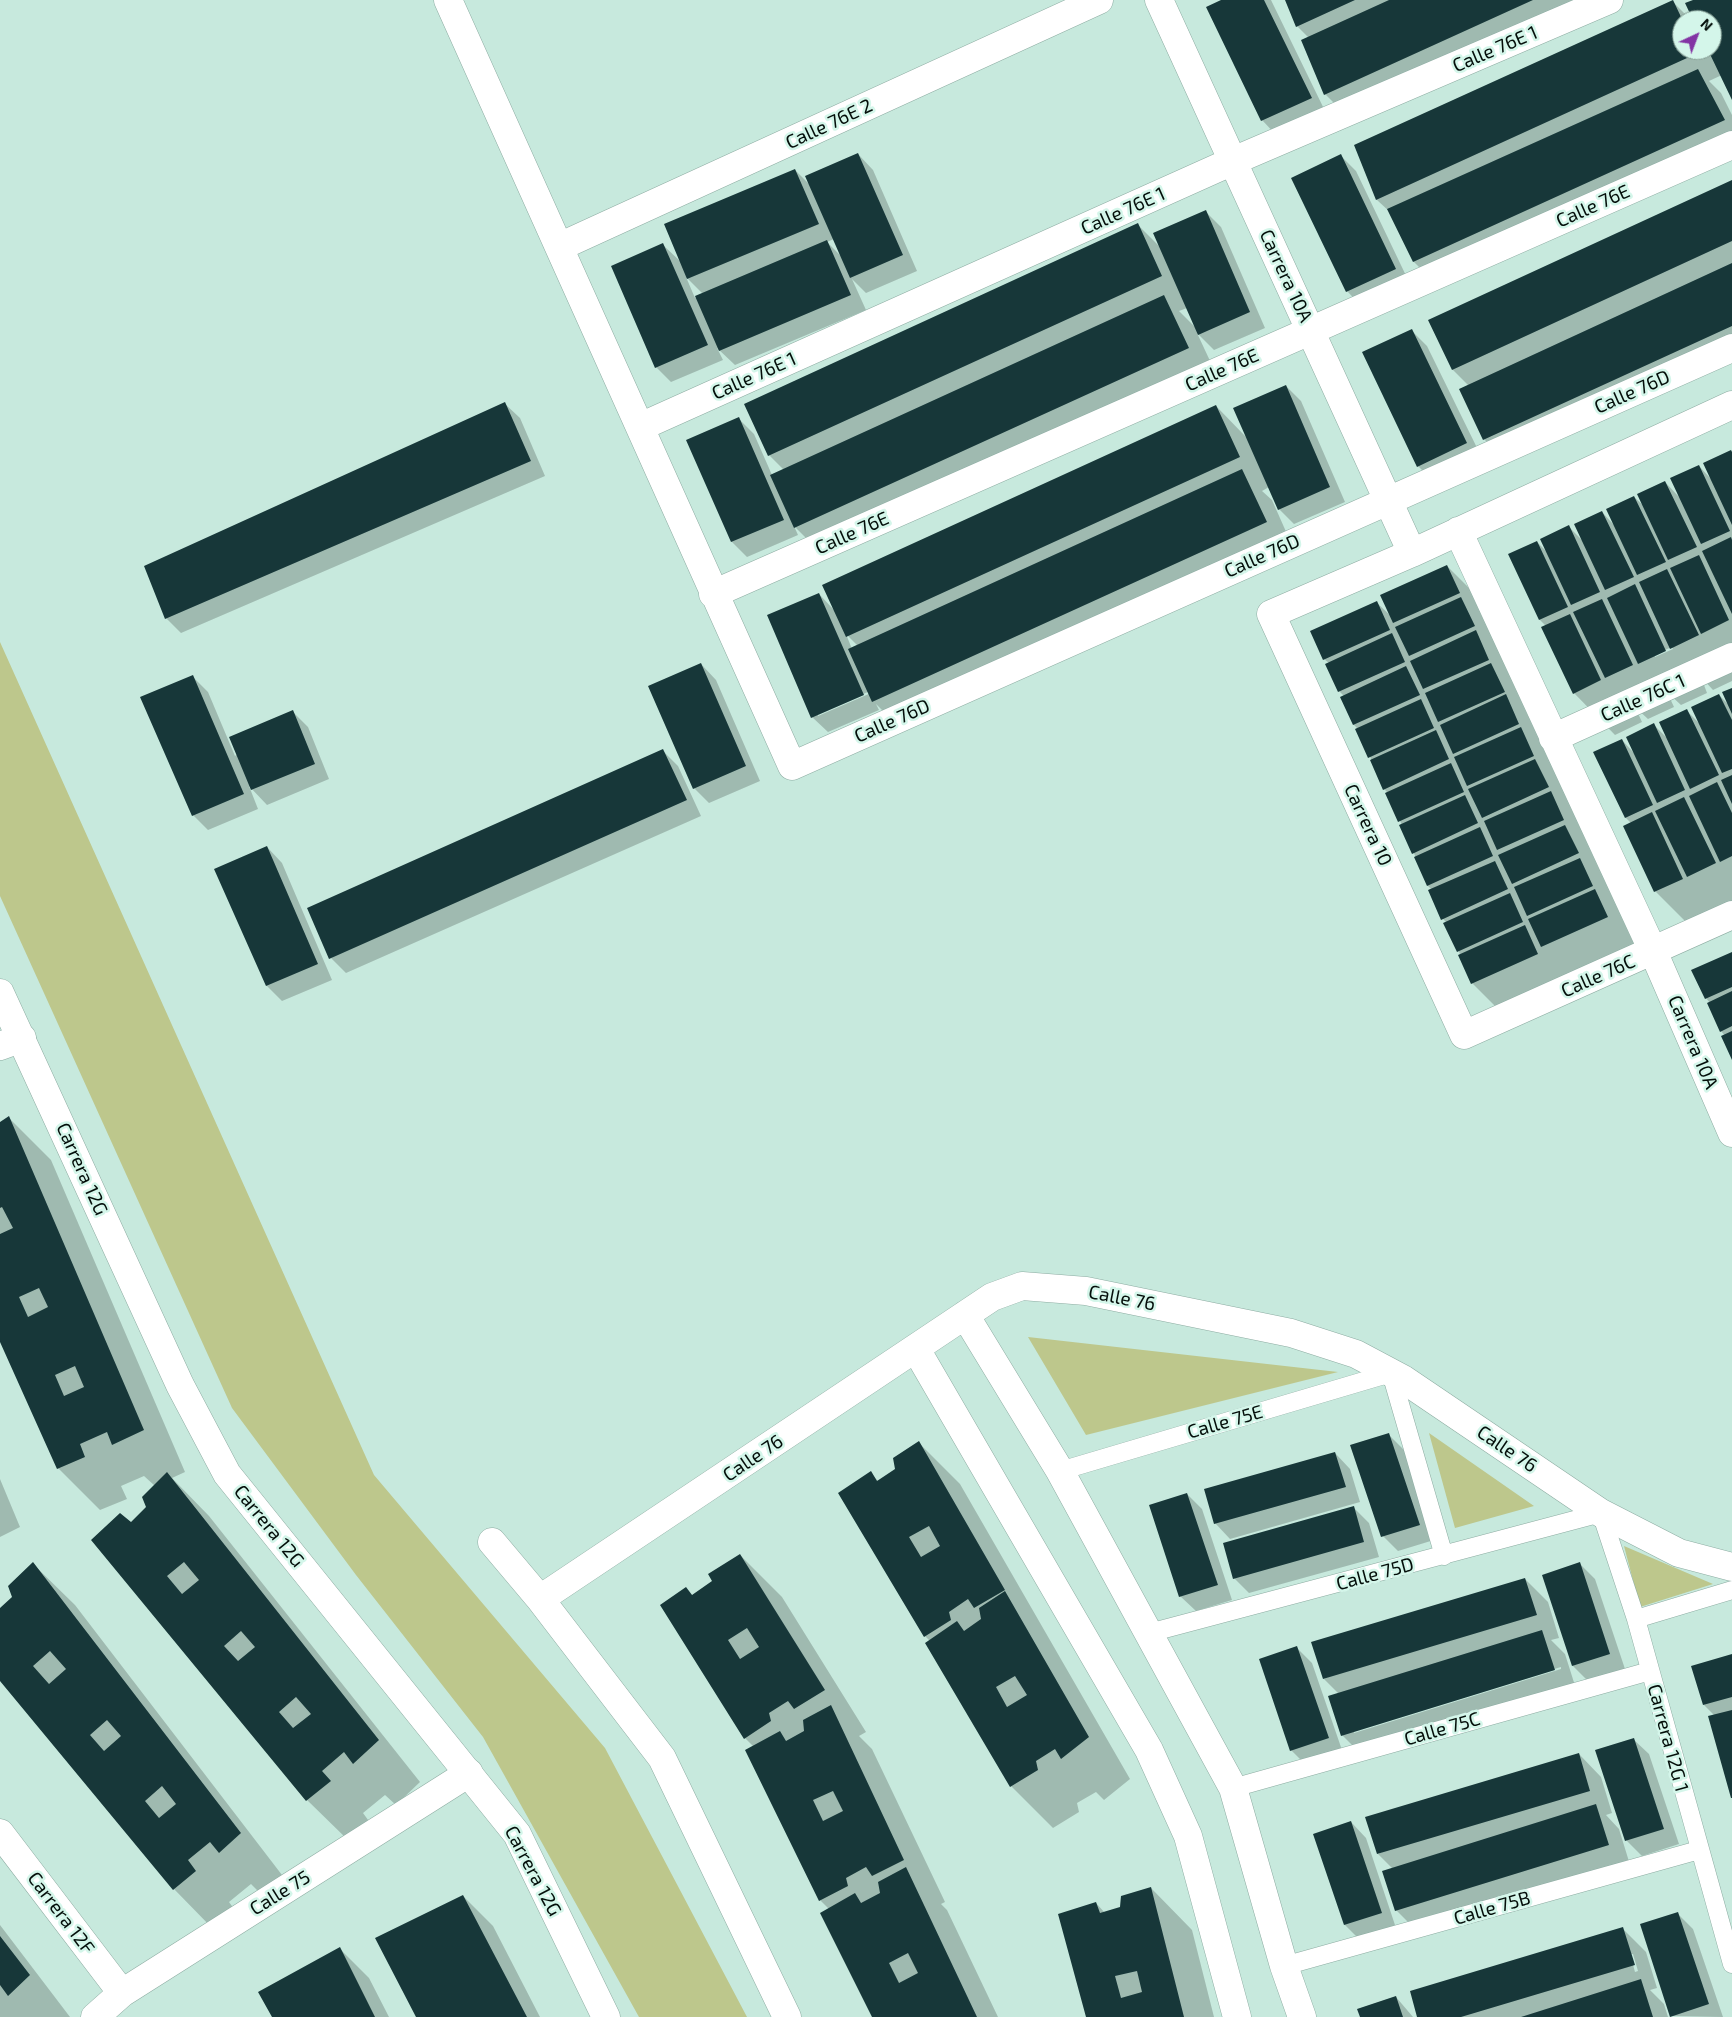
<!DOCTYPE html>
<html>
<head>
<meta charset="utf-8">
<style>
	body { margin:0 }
	#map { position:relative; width:1732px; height:2017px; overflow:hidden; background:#c7e9dd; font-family:"Exo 2",sans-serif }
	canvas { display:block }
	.north { position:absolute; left:1672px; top:10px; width:50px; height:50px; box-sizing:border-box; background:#d4f6ea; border:1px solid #819990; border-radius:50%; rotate:43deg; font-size:14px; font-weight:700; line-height:20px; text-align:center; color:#040e0a }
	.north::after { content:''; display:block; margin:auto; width:18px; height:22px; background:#8334a4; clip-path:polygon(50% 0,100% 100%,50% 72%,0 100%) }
</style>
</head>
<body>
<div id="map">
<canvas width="1732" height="2017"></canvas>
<div class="north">N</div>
</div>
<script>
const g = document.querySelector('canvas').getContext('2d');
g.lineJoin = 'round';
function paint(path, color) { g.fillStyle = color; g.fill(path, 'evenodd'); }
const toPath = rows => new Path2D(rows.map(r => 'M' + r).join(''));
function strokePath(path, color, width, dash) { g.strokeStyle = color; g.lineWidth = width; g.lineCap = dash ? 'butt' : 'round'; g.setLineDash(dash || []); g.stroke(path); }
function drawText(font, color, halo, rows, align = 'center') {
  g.font = font + ' "Exo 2",sans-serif'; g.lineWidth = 5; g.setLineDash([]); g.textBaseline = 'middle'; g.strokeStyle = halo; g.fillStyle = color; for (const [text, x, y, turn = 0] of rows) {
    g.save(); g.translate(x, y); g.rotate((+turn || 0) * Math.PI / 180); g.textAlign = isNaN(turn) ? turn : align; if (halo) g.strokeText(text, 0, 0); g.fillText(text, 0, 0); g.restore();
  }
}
paint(toPath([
	[0,642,374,1475,605,1748,747,2017,639,2017,483,1737,356,1575,232,1408,0,896],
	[1028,1337,1338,1372,1086,1435],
	[1429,1433,1534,1506,1455,1528],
	[1624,1546,1713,1584,1640,1607]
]), '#bdc78c');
paint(toPath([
	[1224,0,1271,0,1326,113,1277,136,1262,120],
	[1287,0,1605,0,1348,117,1325,94,1309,38,1297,26],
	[1696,0,1732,0,1732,97,1722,75,1709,81,1721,93,1732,115,1732,149,1436,284,1414,262,1391,213,1377,200,1355,146,1673,2,1691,20,1682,20,1682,50,1712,50,1712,20,1695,20],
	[858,154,873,170,917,271,866,293,852,279,866,310,735,365,717,348,723,360,671,382,656,367,663,245,681,262,795,170,811,186],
	[834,239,841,256,827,242],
	[686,277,703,294,695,298],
	[1341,156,1356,171,1410,284,1362,307,1347,291,1293,179],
	[1732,181,1732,358,1506,462,1484,439,1469,386,1453,370,1429,321],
	[1206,212,1221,227,1265,328,1214,350,1197,333,1218,378,825,557,794,526,798,535,747,557,732,542,687,441,739,419,754,434,772,475,784,470,769,455,1138,225,1160,247],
	[1187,308,1196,328,1179,311],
	[1412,331,1427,346,1482,458,1433,481,1418,466],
	[1286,386,1301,401,1345,502,1294,524,1279,509,1269,487,1262,491,1272,500,1295,552,903,731,876,704,879,710,828,732,812,717,819,594,834,610,1216,406,1247,438],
	[846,634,858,646,852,649],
	[870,691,871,693,818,716,818,714],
	[504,403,520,418,545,476,181,633,166,618],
	[1732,452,1732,681,1713,690,1701,677,1707,693,1681,705,1667,692,1674,707,1648,719,1635,707,1642,722,1615,735,1574,693,1546,626,1540,620,1537,542,1549,554,1569,527,1582,540,1602,512,1614,525,1634,497,1644,506,1665,482,1680,498,1699,466,1711,479],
	[1672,647,1673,649,1655,657,1655,654],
	[1447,566,1489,608,1649,959,1514,1025,1472,983,1447,923,1443,919,1432,890,1428,886,1388,793,1384,789,1358,729,1354,725,1342,697,1344,696,1339,691,1329,663,1324,659,1376,602,1392,617],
	[701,664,716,680,760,781,709,803,694,788],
	[193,677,208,692,235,756,293,712,308,727,329,779,267,805,249,786,258,809,208,830,193,815],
	[1732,689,1732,917,1697,933,1655,891,1631,823,1626,818,1595,753,1622,740,1634,753,1654,725,1667,738,1687,711,1699,723,1719,695,1729,705],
	[663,751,678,766,701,816,346,973,331,958],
	[267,847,282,863,332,980,282,1001,267,986,216,869],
	[1732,953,1732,1057,1725,1036,1721,1031,1710,1003,1706,998],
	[9,1118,51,1160,185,1472,172,1478,209,1516,420,1782,396,1805,385,1795,363,1813,371,1824,349,1841,307,1800,131,1524,147,1508,155,1486,144,1476,121,1486,127,1499,100,1510,58,1468,0,1339,0,1123],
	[1388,1434,1404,1450,1434,1540,1398,1551,1383,1536],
	[919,1443,960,1484,1130,1779,1104,1800,1096,1792,1077,1803,1079,1812,1053,1828,1011,1786,930,1641,925,1636,870,1473,879,1482,896,1470],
	[1335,1453,1350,1469,1360,1502,1230,1539,1215,1523],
	[0,1479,20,1527,0,1537],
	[1187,1494,1202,1509,1232,1600,1196,1611,1180,1596],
	[1354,1508,1369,1523,1379,1557,1249,1593,1234,1578],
	[740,1555,782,1597,866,1732,859,1736,872,1749,945,1902,941,1904,947,1910,998,2017,873,2017,829,1909,820,1900,754,1747,745,1738,686,1589,693,1596,714,1581],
	[33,1564,75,1605,282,1875,261,1894,251,1884,229,1902,237,1913,215,1931,174,1889,0,1679,0,1610,14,1597],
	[1580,1564,1595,1579,1625,1669,1588,1681,1573,1666],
	[1525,1579,1548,1602,1559,1638,1551,1640,1565,1654,1577,1692,1365,1758,1342,1735,1339,1694,1324,1679],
	[1561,1667,1561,1669,1354,1733,1354,1730],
	[1297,1648,1312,1663,1343,1753,1306,1765,1291,1750],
	[1732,1655,1732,1795,1715,1716,1704,1705],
	[1633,1739,1649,1754,1679,1844,1642,1856,1627,1841,1597,1751],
	[1579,1754,1601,1777,1612,1813,1606,1815,1619,1829,1631,1868,1419,1933,1396,1910,1393,1869,1378,1854],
	[1351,1822,1366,1838,1396,1928,1360,1940,1345,1925],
	[1151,1888,1192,1930,1214,2017,1087,2017,1096,1903,1105,1913,1121,1908],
	[463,1896,493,1926,540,2017,417,2017],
	[1678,1914,1693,1929,1723,2017,1671,2016],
	[0,1925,70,2017,0,2017],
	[1623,1929,1646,1952,1657,1988,1650,1990,1664,2004,1668,2017,1419,2017],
	[1630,1954,1633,1954,1638,1971,1635,1972],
	[339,1948,369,1978,389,2017,273,2017],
	[1396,1997,1413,2017,1361,2017]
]), '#0003');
paint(toPath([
	[1221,0,1264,0,1312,98,1261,121,1206,7],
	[1285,0,1355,0,1296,27],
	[1389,0,1533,0,1324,95,1301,40],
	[1673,0,1682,19,1682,50,1697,50,1698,53,1376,200,1354,145],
	[1693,0,1732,0,1732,100,1708,50,1712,50,1712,20,1693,20,1685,3],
	[1698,69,1725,120,1413,262,1387,209],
	[858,153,903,255,850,278,805,176],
	[1341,154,1396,269,1346,292,1291,178],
	[795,169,819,224,687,279,664,224],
	[1732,180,1732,241,1452,370,1428,320],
	[1206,210,1250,312,1198,335,1153,233],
	[1138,223,1162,276,768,456,744,404],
	[827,240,851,295,719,351,695,296],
	[663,243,708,345,655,368,611,266],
	[1732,263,1732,326,1483,440,1459,389],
	[1164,295,1189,348,794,528,770,475],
	[1412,329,1467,443,1417,467,1362,352],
	[1286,385,1330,487,1278,510,1233,408],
	[505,402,531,461,165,619,144,566],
	[1216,405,1240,457,846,637,822,585],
	[739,417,784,520,731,542,686,440],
	[1731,450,1732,452,1732,525,1703,463],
	[1699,465,1730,531,1701,544,1670,478],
	[1242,469,1267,522,872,702,848,649],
	[1665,481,1697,547,1668,560,1637,494],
	[1634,496,1666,562,1637,575,1606,509],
	[1602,511,1634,577,1605,590,1574,524],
	[1569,525,1600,592,1571,605,1540,539],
	[1731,537,1732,540,1732,614,1702,551],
	[1537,541,1568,607,1539,620,1508,554],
	[1699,555,1729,620,1701,634,1670,568],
	[1447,565,1460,593,1393,623,1380,595],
	[1667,569,1699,635,1670,649,1639,582],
	[1635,584,1666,651,1638,664,1607,598],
	[819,593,864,695,811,718,767,615],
	[1461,597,1475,626,1409,656,1395,627],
	[1602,599,1633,665,1605,678,1573,612],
	[1377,601,1390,630,1323,660,1310,631],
	[1570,614,1601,680,1573,694,1541,627],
	[1476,630,1489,660,1423,689,1410,661],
	[1392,633,1405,662,1338,692,1325,664],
	[701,663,746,766,693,789,648,686],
	[1491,663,1505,692,1438,722,1425,693],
	[1406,666,1420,695,1353,725,1340,697],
	[193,675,244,794,192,816,140,697],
	[1732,688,1732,714,1722,692],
	[1506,694,1519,724,1453,754,1440,725],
	[1719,694,1732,720,1732,769,1722,773,1691,707],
	[1421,699,1434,728,1368,758,1355,729],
	[1687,709,1719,775,1690,789,1659,722],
	[293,710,315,764,251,790,229,737],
	[1654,723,1685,790,1657,803,1626,737],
	[1521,727,1534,756,1467,786,1454,757],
	[1436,730,1449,759,1383,790,1370,760],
	[1622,739,1653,805,1625,818,1593,752],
	[663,749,687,800,329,959,307,908],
	[1535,759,1549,787,1482,818,1468,789],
	[1451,763,1464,792,1398,822,1385,793],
	[1732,775,1732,804,1721,780],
	[1717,782,1732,813,1732,856,1720,862,1689,796],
	[1551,791,1564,820,1497,850,1484,821],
	[1465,795,1478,823,1412,854,1399,825],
	[1684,797,1716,863,1687,877,1655,811],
	[1652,812,1683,879,1654,892,1623,826],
	[1565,825,1579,853,1512,884,1498,855],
	[1480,827,1493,856,1427,886,1414,857],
	[267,846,318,964,266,986,214,869],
	[1580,858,1593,886,1527,916,1514,887],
	[1495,861,1508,889,1441,920,1428,890],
	[1595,889,1608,917,1541,947,1528,919],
	[1510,893,1523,922,1457,952,1443,923],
	[1525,925,1538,954,1471,984,1458,955],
	[1732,952,1732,987,1705,999,1691,970],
	[1732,991,1732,1026,1720,1032,1707,1003],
	[1732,1031,1732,1060,1721,1036],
	[9,1116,144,1430,112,1445,107,1432,80,1444,85,1457,57,1469,0,1342,0,1234,13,1228,2,1207,0,1208,0,1122],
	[39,1288,48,1307,28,1317,19,1297],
	[75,1366,84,1387,64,1396,55,1375],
	[1389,1433,1420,1525,1381,1537,1350,1445],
	[919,1441,1005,1590,974,1608,968,1599,949,1612,951,1620,924,1637,838,1493,871,1471,877,1481,895,1469,893,1458],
	[929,1526,940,1546,921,1557,909,1537],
	[1335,1452,1346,1487,1214,1524,1204,1489],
	[167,1472,379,1740,353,1764,344,1752,322,1771,331,1781,306,1801,91,1540,120,1513,131,1522,146,1507,142,1497],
	[184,1562,199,1580,182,1594,167,1576],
	[241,1631,255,1647,238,1661,224,1646],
	[296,1697,311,1714,293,1728,279,1712],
	[1187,1493,1218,1585,1179,1597,1149,1505],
	[1354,1506,1364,1542,1233,1579,1223,1543],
	[740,1554,825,1690,794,1709,788,1701,769,1713,771,1721,744,1739,660,1605,686,1587,692,1595,712,1581,708,1574],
	[747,1628,759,1647,740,1659,728,1640],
	[33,1562,241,1833,219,1853,210,1842,188,1860,196,1871,173,1890,0,1681,0,1608,12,1597,8,1586],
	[50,1651,66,1669,49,1684,33,1666],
	[107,1720,121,1736,104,1751,90,1735],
	[162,1786,176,1804,159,1818,145,1801],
	[1580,1562,1610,1654,1572,1666,1542,1575],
	[1525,1578,1537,1615,1323,1679,1311,1642],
	[1005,1591,1089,1737,1061,1759,1055,1749,1036,1761,1038,1770,1010,1787,925,1643,957,1621,964,1631,981,1619,979,1608],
	[1015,1676,1027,1695,1007,1707,996,1687],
	[1542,1630,1555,1670,1341,1736,1328,1696],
	[1297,1646,1329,1738,1290,1751,1259,1659],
	[1732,1654,1732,1697,1703,1705,1691,1666],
	[831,1705,904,1860,872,1876,866,1867,846,1878,848,1886,819,1901,745,1750,780,1731,786,1741,804,1731,803,1720],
	[833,1791,843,1811,823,1821,813,1800],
	[1732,1710,1732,1798,1731,1798,1708,1716],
	[1634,1738,1664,1829,1625,1841,1595,1750],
	[1579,1753,1590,1791,1377,1854,1365,1817],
	[1596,1804,1609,1845,1395,1911,1382,1871],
	[1351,1821,1382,1913,1344,1925,1313,1834],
	[906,1867,977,2017,872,2017,820,1913,855,1893,861,1903,880,1893,878,1882],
	[908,1953,918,1973,899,1983,889,1963],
	[1151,1887,1184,2017,1086,2017,1058,1914,1096,1902,1100,1913,1120,1907,1121,1896],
	[1137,1971,1142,1992,1121,1998,1115,1976],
	[463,1895,527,2017,416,2017,375,1938],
	[1678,1912,1709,2004,1670,2017,1640,1924],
	[1623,1927,1635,1965,1461,2017,1417,2017,1410,1991],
	[0,1936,30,1975,8,1996,0,1985],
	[340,1947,375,2017,272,2017,258,1992],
	[1641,1979,1653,2017,1521,2017],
	[1396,1996,1403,2017,1360,2017,1357,2009]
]), '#173739');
const service = toPath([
	[1060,1471,1391,1373,1444,1556],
	[1636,1619,1732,1590],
	[1149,1633,1601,1513,1636,1619,1732,1964],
	[1233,1788,1650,1671],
	[1284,1966,1699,1850]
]);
const minor = toPath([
	[448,0,792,766,1732,348],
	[1159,0,1412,553],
	[559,247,1099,0],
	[1732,405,1412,553,1271,614,1464,1035,1732,915],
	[640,427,1233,161,1609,0],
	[1458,531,1653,951,1732,1133],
	[713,594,1732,145],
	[1553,738,1732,657],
	[0,1046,22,1038],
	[965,1315,1060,1471,1233,1788,1284,1966,1302,2017],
	[916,1349,1149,1750,1188,1836,1237,2017],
	[492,1542,540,1599,662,1758,787,2017],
	[540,1599,992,1297,1022,1286,1086,1291,1291,1333,1356,1354,1403,1379,1601,1513,1679,1553,1732,1567],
	[0,1833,122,1993],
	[95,2017,122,1993,469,1773]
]);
const tertiary = toPath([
	[0,993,180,1385,227,1474,517,1834,606,2017]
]);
strokePath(service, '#8daca2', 19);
strokePath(minor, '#8daca2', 29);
strokePath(tertiary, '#8daca2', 29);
strokePath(service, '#fff', 18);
strokePath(minor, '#fff', 28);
strokePath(tertiary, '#fff', 28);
drawText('19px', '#040e0a', '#d4f6ea', [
	["Calle 76E 1",1495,49,-23],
	["Calle 76E 2",829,124,-25],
	["Calle 76E",1593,206,-24],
	["Calle 76E 1",1123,211,-24],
	["Carrera 10A",1286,276,65],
	["Calle 76E",1222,370,-24],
	["Calle 76E 1",754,376,-24],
	["Calle 76D",1632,392,-24],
	["Calle 76E",852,533,-24],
	["Calle 76D",1262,556,-24],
	["Calle 76C 1",1643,698,-24],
	["Calle 76D",892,721,-24],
	["Carrera 10",1368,825,65],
	["Calle 76C",1598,976,-24],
	["Carrera 10A",1693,1042,67],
	["Carrera 12G",82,1169,66],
	["Calle 76",1122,1298,11],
	["Calle 75E",1225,1422,-16],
	["Calle 76",1507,1449,34],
	["Calle 76",753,1458,-34],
	["Carrera 12G",269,1526,51],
	["Calle 75D",1375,1574,-15],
	["Calle 75C",1442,1729,-16],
	["Carrera 12G 1",1668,1738,75],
	["Carrera 12G",533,1871,62],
	["Calle 75",280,1893,-32],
	["Calle 75B",1492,1908,-16],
	["Carrera 12F",61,1913,53]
]);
</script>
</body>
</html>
